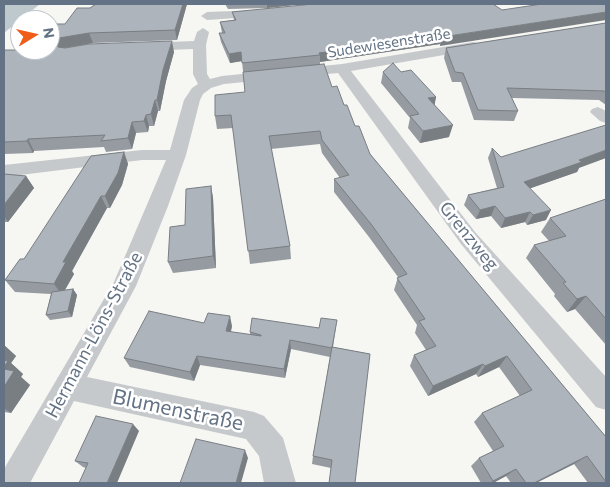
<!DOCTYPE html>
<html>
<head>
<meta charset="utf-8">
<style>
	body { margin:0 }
	#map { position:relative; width:610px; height:487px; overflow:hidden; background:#f6f6f2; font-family:Commissioner,sans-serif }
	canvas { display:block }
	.frame { position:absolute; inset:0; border:5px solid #637385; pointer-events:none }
	.north { position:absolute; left:10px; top:10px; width:50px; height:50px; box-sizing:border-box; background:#fff; border:1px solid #c1c7ce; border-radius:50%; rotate:81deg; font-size:14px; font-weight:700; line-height:20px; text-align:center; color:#637385 }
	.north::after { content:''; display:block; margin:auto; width:18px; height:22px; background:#ef5d19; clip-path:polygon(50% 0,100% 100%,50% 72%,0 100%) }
</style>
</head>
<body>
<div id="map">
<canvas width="610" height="487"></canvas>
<div class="frame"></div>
<div class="north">N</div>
</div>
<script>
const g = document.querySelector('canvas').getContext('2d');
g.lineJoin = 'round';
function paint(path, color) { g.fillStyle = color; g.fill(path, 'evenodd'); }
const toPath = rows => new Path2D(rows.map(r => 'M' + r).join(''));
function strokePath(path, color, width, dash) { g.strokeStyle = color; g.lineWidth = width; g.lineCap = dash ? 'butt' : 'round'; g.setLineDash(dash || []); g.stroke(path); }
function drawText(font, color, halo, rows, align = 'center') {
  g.font = font + ' Commissioner,sans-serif'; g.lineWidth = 5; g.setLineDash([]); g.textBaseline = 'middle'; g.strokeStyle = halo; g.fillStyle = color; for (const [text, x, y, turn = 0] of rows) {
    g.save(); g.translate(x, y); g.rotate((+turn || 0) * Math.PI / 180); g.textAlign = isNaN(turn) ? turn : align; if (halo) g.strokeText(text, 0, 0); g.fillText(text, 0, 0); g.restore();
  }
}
paint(toPath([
	[4,4,40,4,4,33]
]), '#bec9ce');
paint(toPath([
	[260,10,264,12,266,14,264,16,207,20,201,16,207,12,260,10],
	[203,28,209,32,206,45,207,74,210,79,222,76,342,64,473,42,478,43,480,46,473,50,351,71,475,232,606,377,606,410,596,407,461,244,338,73,224,84,211,88,203,94,200,100,186,155,168,206,136,286,87,377,254,412,264,416,283,438,296,483,264,483,259,456,246,439,74,401,30,483,4,483,4,469,114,282,166,160,142,160,4,177,4,165,142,150,170,150,184,100,192,88,198,84,193,74,193,49,144,51,137,47,144,43,194,41,197,32,203,28],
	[598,107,606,111,606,123,600,121,590,112,592,109,598,107]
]), '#c5c9cc');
paint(toPath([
	[96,4,187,4,177,40,93,43,64,48,174,52,166,81,160,111,158,111,154,126,149,126,148,132,136,133,132,149,106,152,104,147,34,151,33,153,4,154,4,52,50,50,65,24,90,8],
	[225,4,303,4,267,8,228,9],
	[493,4,440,46,440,44,320,62,320,64,332,87,344,105,370,154,606,437,606,483,588,483,574,464,536,483,511,483,506,476,493,483,481,483,471,466,479,458,493,451,474,422,482,413,520,396,499,367,478,377,476,374,428,396,410,366,414,355,426,350,415,333,417,325,394,290,398,277,369,237,334,192,334,179,340,178,322,153,320,144,271,149,290,246,291,259,250,264,233,128,217,129,215,116,245,92,242,61,230,63,221,42,219,33,222,33,220,22,234,20,232,12],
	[606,23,606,105,599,100,512,98,518,111,514,121,474,120,461,82,452,82,444,58,446,48],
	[383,72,401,72,436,97,434,106,449,137,420,143,408,128,410,118,381,83],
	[492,148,501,157,579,168,577,172,530,188,546,220,527,225,525,222,501,228,491,216,476,219,464,205,468,195,497,188,488,158],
	[124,152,128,164,122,185,110,208,107,208,72,271,74,274,65,290,73,289,77,295,72,317,50,320,46,315,51,294,15,292,5,280],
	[4,174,26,176,34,188,8,222,5,222,4,224],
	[211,186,213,198,216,268,173,273,168,262,185,225],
	[606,199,606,345,575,309,567,312,554,296,555,294,526,258,534,245,549,241,541,232,550,218],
	[337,320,333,347,370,354,331,468,312,464,313,456,330,357,291,349,285,378,200,365,194,381,130,367,124,358,204,323,232,326,231,332,250,335,250,332,319,328],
	[4,345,16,356,11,363,23,374,21,377,30,385,11,413,4,412],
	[139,431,86,468,83,467,75,461]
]), '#959ba1');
paint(toPath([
	[183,4,187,4,177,40,175,30],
	[267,4,303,4,267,8],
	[606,12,606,20,440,46,442,37],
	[89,33,93,43,64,48,60,52,56,42,59,38],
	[442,35,440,44,320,62,320,55,319,53],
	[172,41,174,52,166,81,160,111,157,100,163,70],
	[241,52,242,61,230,63,229,54],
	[436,97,434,108,428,98],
	[155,100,158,111,154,126,151,114],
	[146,115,149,126,148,132,144,121],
	[132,122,136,133,132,149,128,138],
	[453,125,449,137,420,143,423,131],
	[28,139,34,151,33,153,27,141],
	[606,150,606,158,579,168,577,172,520,192,524,182,579,160],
	[124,152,128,164,122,185,110,208,105,196],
	[26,176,34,188,8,222,4,216,4,205],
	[211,186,213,198,216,268,213,256],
	[101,196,107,208,72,271,74,274,62,295,54,284,63,262],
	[495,206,491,216,476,219,480,210],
	[551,210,546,220,527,225,533,215],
	[530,212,525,222,501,228,505,218],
	[73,289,77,295,72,317,68,311],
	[586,296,575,309,567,312,577,299],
	[230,316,232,326,228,341,226,331],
	[290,340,291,349,285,378,284,369],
	[4,345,16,356,11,363,23,374,21,377,30,385,11,413,4,408],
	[197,356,200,365,194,381,190,372],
	[507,356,499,367,478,377,485,366],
	[483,364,476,374,428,396,433,386],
	[133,424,139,431,117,483,107,483],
	[245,450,248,458,241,483,236,483],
	[587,456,574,464,536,483,534,483],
	[516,469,506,476,493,483,490,483,493,481]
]), '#797e83');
const building = toPath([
	[96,4,183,4,175,30,89,33,59,38,56,42,58,47,65,48,89,44,172,41,163,70,157,100,155,100,151,114,146,115,144,121,132,122,128,138,101,141,105,135,28,139,27,141,4,142,4,52,5,50,17,50,20,45,20,50,50,50,50,31,54,24,65,24,77,8,90,8,96,4],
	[313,4,493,4,502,10,542,4,606,4,606,12,442,37,442,35,319,53,320,55,242,63,241,52,229,54,219,33,225,33,220,22,236,20,232,12,313,4],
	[606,23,606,92,604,91,507,88,518,111,478,110,463,73,455,72,446,48,606,23],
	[393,63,401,72,411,70,436,97,428,98,453,125,423,131,410,116,419,114,383,72,393,63],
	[324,64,332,87,337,86,344,105,347,105,355,126,359,126,370,154,606,437,606,482,587,456,534,483,526,483,516,469,493,481,479,458,504,446,482,413,532,390,507,356,485,366,483,364,433,386,414,355,436,346,419,321,425,319,397,278,407,274,371,224,334,179,349,175,322,140,320,131,269,136,290,246,248,251,231,115,215,116,215,95,245,92,243,72,324,64],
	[606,125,606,150,579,160,582,162,524,182,551,210,533,215,530,212,505,218,495,206,480,210,468,195,504,187,492,148,501,157,606,125],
	[124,152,118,173,105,196,101,196,63,262,66,262,54,284,5,280,20,259,24,259,91,156,124,152],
	[4,174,26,176,4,205,4,174],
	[211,186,213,256,168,262,170,227,185,225,186,189,211,186],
	[606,199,606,319,586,296,577,299,563,283,566,282,534,245,566,236,550,218,606,199],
	[73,289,68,311,46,315,52,292,73,289],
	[149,311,204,323,208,313,230,316,226,331,261,336,261,335,250,332,252,318,319,328,321,318,337,320,332,348,290,340,284,369,197,356,190,372,124,358,149,311],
	[332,347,370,354,355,483,329,483,332,460,313,456,332,347],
	[4,360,8,361,4,367,4,360],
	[4,369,14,371,4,387,4,369],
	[96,416,133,424,107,483,79,483,88,463,75,461,96,416],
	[196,439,245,450,236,483,180,483,196,439]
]);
paint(building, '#adb4bb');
strokePath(building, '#797e83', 1);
drawText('15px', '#637385', '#fff', [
	["Sudewiesenstraße",389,43,-9]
]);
drawText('18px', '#637385', '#fff', [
	["Grenzweg",469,236,51],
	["Hermann-Löns-Straße",94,335,-62]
]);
drawText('21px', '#637385', '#fff', [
	["Blumenstraße",178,410,12]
]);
</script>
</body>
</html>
